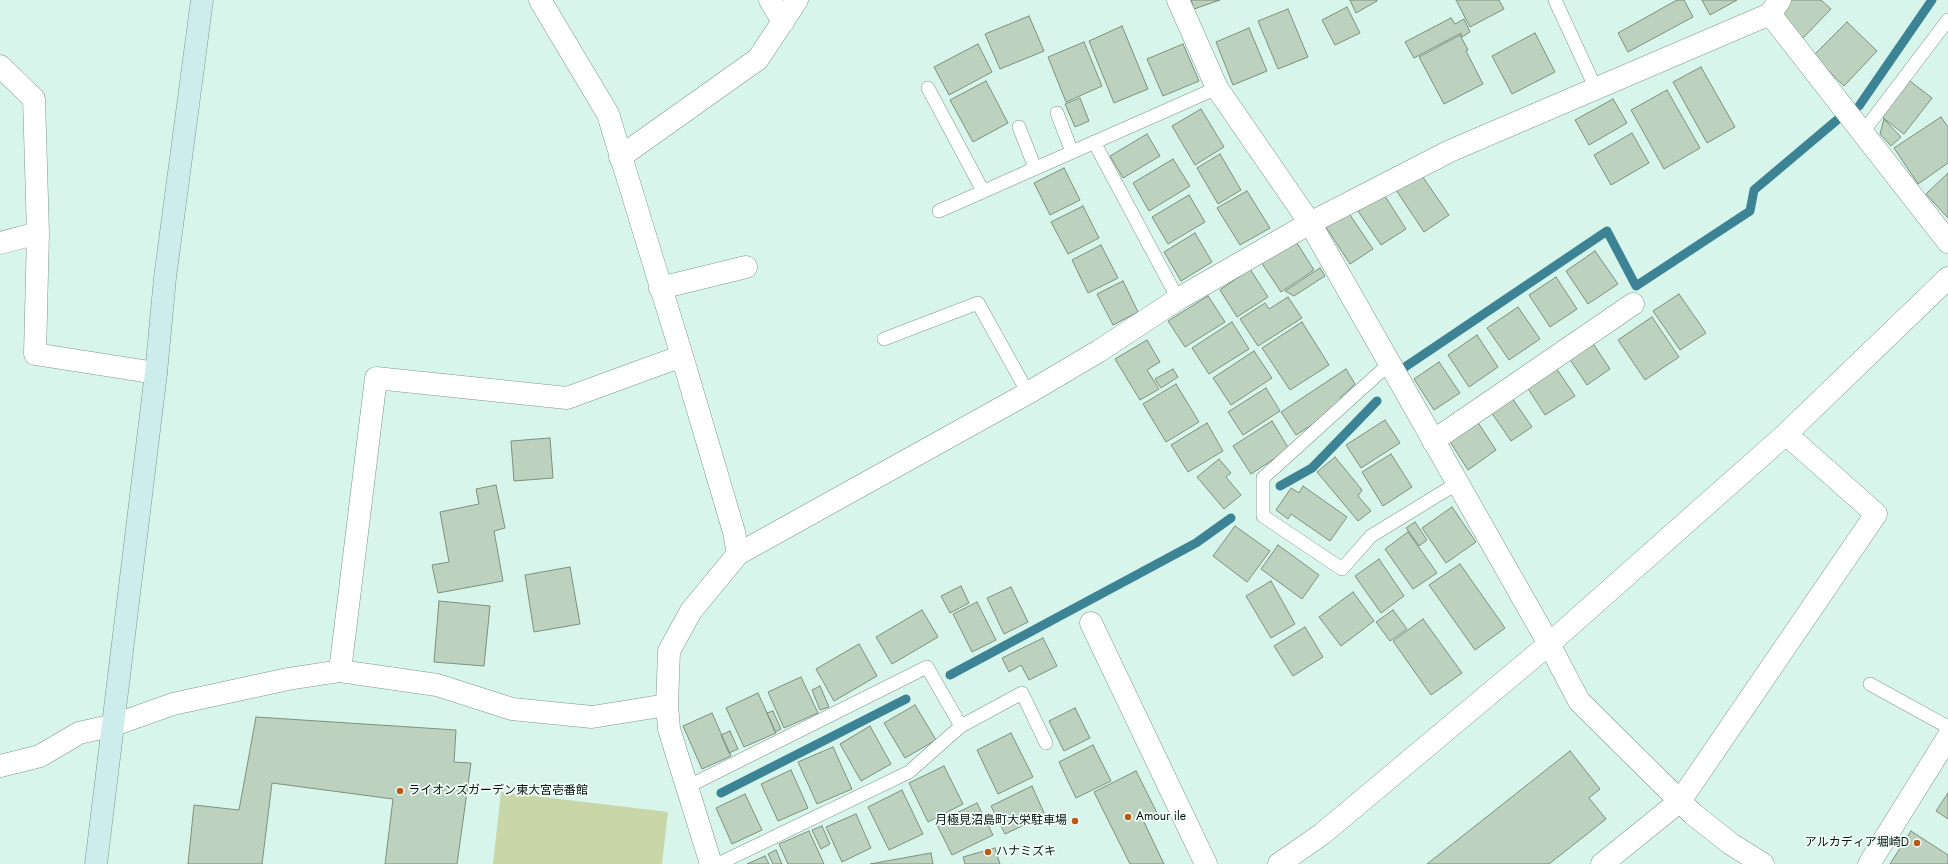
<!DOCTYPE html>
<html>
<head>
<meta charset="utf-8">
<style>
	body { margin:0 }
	canvas { display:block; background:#d7f5ea }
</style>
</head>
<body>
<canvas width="1948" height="864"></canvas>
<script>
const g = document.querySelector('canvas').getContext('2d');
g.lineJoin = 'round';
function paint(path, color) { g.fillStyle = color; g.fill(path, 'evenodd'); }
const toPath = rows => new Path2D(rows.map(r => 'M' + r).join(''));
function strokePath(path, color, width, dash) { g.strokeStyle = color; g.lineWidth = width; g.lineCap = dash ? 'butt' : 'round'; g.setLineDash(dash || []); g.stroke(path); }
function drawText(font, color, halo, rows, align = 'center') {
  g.font = font + ' Jost,"Noto Sans JP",sans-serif'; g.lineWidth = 3.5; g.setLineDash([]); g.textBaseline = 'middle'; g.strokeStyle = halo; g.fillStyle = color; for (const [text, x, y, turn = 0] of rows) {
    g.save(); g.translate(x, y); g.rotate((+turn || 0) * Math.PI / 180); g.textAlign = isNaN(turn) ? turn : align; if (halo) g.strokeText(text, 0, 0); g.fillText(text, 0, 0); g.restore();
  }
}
paint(toPath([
	[501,792,668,812,662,864,493,864]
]), '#c8d6a8');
strokePath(toPath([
	[1859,106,1932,0],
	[1405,367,1607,231,1636,286,1750,211,1754,190,1837,120],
	[1280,486,1312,468,1377,401],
	[950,675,1196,543,1231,518],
	[721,793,906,699]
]), '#3c8495', 9);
const building = toPath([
	[1191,0,1220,0,1194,9,1191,0],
	[1350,0,1377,0,1377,1,1356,13,1350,0],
	[1456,0,1499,0,1504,9,1470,27,1456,0],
	[1677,0,1684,0,1693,17,1628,52,1618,33,1677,0],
	[1702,0,1737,0,1710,15,1702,0],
	[1790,0,1821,0,1831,9,1803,38,1777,13,1790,0],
	[1347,7,1360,33,1335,45,1322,20,1347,7],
	[1288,9,1308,57,1278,69,1258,21,1288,9],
	[1029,16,1044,51,1000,69,985,34,1029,16],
	[1451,18,1455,24,1464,19,1470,32,1462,37,1461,33,1414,58,1405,42,1451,18],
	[1847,22,1877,51,1844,86,1813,56,1847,22],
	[1122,26,1148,89,1114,103,1089,41,1122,26],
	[1249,28,1267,71,1233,85,1216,42,1249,28],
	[1535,33,1555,72,1512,94,1492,56,1535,33],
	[1460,35,1468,50,1466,51,1483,84,1444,104,1419,57,1460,35],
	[1084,42,1102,86,1066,102,1048,57,1084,42],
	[978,44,992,72,949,95,934,67,978,44],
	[1183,44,1199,81,1163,96,1147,59,1183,44],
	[1701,67,1735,127,1707,143,1673,82,1701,67],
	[986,81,1008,123,973,142,950,100,986,81],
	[1910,81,1932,98,1904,134,1882,117,1910,81],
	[1667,90,1700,148,1664,169,1631,110,1667,90],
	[1080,98,1089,121,1075,127,1065,104,1080,98],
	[1613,99,1627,123,1589,145,1575,120,1613,99],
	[1201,109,1224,147,1195,165,1172,126,1201,109],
	[1941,117,1948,127,1948,163,1918,184,1894,148,1941,117],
	[1884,119,1901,137,1891,146,1880,134,1884,119],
	[1632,133,1649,163,1611,185,1594,155,1632,133],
	[1147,134,1160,156,1123,178,1110,156,1147,134],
	[1220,154,1241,190,1218,204,1197,168,1220,154],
	[1173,159,1190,186,1149,211,1133,183,1173,159],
	[1064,168,1080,200,1050,215,1034,183,1064,168],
	[1418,170,1449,215,1424,232,1394,187,1418,170],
	[1948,173,1948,218,1926,194,1948,173],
	[1247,191,1270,228,1240,245,1217,208,1247,191],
	[1383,193,1406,229,1381,245,1358,211,1383,193],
	[1189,195,1205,222,1168,244,1152,217,1189,195],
	[1083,206,1099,238,1068,254,1051,222,1083,206],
	[1346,209,1373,249,1350,264,1324,224,1346,209],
	[1195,233,1212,262,1181,281,1164,252,1195,233],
	[1295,240,1314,270,1281,292,1261,262,1295,240],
	[1101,245,1118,278,1088,293,1072,260,1101,245],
	[1595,251,1618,284,1588,304,1566,271,1595,251],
	[1320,268,1325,276,1294,296,1285,291,1320,268],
	[1250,269,1268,297,1237,317,1220,290,1250,269],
	[1556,277,1577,309,1550,327,1529,295,1556,277],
	[1123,281,1138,312,1113,325,1097,294,1123,281],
	[1679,294,1706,333,1680,350,1653,311,1679,294],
	[1208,296,1225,322,1185,347,1168,321,1208,296],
	[1288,297,1302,318,1258,346,1240,319,1265,303,1269,309,1288,297],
	[1518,307,1540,339,1509,360,1487,328,1518,307],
	[1652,317,1679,357,1645,380,1618,340,1652,317],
	[1232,322,1249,349,1209,374,1192,348,1232,322],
	[1302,322,1329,365,1290,390,1262,348,1302,322],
	[1477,335,1498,367,1469,387,1448,355,1477,335],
	[1147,340,1160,362,1147,370,1159,389,1140,400,1115,359,1147,340],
	[1592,342,1610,369,1587,385,1569,358,1592,342],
	[1254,351,1272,378,1231,405,1213,378,1254,351],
	[1439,362,1460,393,1434,410,1414,379,1439,362],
	[1554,365,1575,396,1545,415,1525,384,1554,365],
	[1173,369,1178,377,1161,388,1155,379,1173,369],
	[1346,369,1355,384,1341,397,1340,402,1329,414,1296,435,1281,412,1346,369],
	[1176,384,1199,422,1166,442,1143,404,1176,384],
	[1266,388,1280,411,1243,435,1228,412,1266,388],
	[1510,395,1532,427,1511,441,1489,409,1510,395],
	[1475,418,1496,450,1468,470,1447,437,1475,418],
	[1385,420,1400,443,1361,468,1346,445,1385,420],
	[1272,421,1289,449,1251,474,1233,446,1272,421],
	[1207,423,1223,451,1188,472,1171,445,1207,423],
	[550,438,553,478,514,481,511,441,550,438],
	[1391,454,1412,487,1383,506,1362,472,1391,454],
	[1335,457,1362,490,1358,496,1371,511,1358,521,1317,472,1335,457],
	[1219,459,1231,473,1226,477,1241,495,1224,509,1197,477,1219,459],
	[496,485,505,528,494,531,503,581,438,593,432,565,449,562,440,512,479,504,476,489,496,485],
	[1303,486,1347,517,1330,541,1291,514,1288,519,1276,510,1291,488,1299,493,1303,486],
	[1452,507,1476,542,1446,563,1422,528,1452,507],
	[1415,522,1427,540,1419,546,1406,528,1415,522],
	[1235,526,1270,551,1247,582,1213,556,1235,526],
	[1408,532,1437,573,1413,589,1385,549,1408,532],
	[1278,545,1319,575,1302,599,1261,569,1278,545],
	[1379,559,1404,596,1381,613,1355,576,1379,559],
	[1460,564,1505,628,1475,650,1429,585,1460,564],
	[570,567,580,624,534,632,525,575,570,567],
	[1271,581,1295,624,1271,638,1246,596,1271,581],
	[961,586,969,603,950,613,941,596,961,586],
	[1011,587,1028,622,1004,634,987,598,1011,587],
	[1353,592,1374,621,1341,646,1319,617,1353,592],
	[439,601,490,606,484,666,434,662,439,601],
	[977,602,996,640,972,652,953,614,977,602],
	[922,610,938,637,892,664,876,637,922,610],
	[1393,610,1407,629,1390,641,1376,622,1393,610],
	[1423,619,1462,673,1431,695,1393,641,1423,619],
	[1305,627,1323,657,1293,676,1274,646,1305,627],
	[1043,638,1057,666,1029,680,1021,665,1009,672,1002,658,1043,638],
	[859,644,877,676,834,701,816,669,859,644],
	[801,677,818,713,784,728,768,692,801,677],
	[820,686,829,707,820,710,812,690,820,686],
	[758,693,776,733,744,747,726,708,758,693],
	[915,705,936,740,905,758,884,723,915,705],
	[1075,708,1090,738,1064,751,1049,721,1075,708],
	[773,711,781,729,775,732,767,713,773,711],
	[712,713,731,756,702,769,683,726,712,713],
	[256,717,456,730,454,762,471,763,457,864,385,864,393,799,272,783,262,864,188,864,194,805,239,810,256,717],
	[870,726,891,764,861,781,840,744,870,726],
	[730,731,738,749,729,753,721,735,730,731],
	[1011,733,1033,777,998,794,977,750,1011,733],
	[1093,745,1111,781,1076,798,1059,762,1093,745],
	[833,747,852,789,817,804,798,762,833,747],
	[1570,751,1600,789,1589,798,1606,819,1549,864,1427,864,1570,751],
	[944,766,963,804,928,822,909,783,944,766],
	[791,770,808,808,778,821,761,784,791,770],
	[1136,771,1157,813,1143,820,1164,864,1130,864,1094,792,1136,771],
	[1032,786,1045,815,1005,834,991,806,1032,786],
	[902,790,923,834,889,850,868,807,902,790],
	[1948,793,1948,819,1936,811,1948,793],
	[745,794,762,830,732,844,716,808,745,794],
	[977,803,993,835,952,855,936,823,977,803],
	[856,814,871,848,842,862,826,827,856,814],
	[822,826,830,844,821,849,812,830,822,826],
	[809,831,824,864,788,864,779,844,809,831],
	[1911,831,1948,855,1948,864,1890,864,1911,831],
	[995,848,1000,864,965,864,963,857,995,848],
	[776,850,782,864,773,864,768,854,776,850],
	[931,853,933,864,870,864,931,853],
	[765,856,769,864,747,864,765,856]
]);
paint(building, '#bdd2be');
strokePath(building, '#7d907d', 1);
const lane = toPath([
	[1555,0,1596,89],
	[928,88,983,191],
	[1057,113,1072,152],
	[1019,127,1035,168],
	[1863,132,1948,20],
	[1094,142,1178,299],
	[939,211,1217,88],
	[884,339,978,303,1028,393],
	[1389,364,1263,478,1263,516,1342,569,1371,536,1456,484],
	[1870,684,1948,727],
	[961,726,1022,693,1046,743],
	[687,787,927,667,961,726,909,772,718,864]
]);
const street = toPath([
	[540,0,608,114,682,356,734,532,738,554],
	[770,0,783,22],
	[1178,0,1217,88,1310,223,1549,644,1579,701,1693,814,1731,844,1763,864],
	[1770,14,1948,242],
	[0,66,34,99,38,233,35,354,156,373],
	[620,157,758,59,797,0],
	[0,243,38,233],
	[660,288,746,267],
	[1433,441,1633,304],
	[1091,623,1206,864],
	[340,671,376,378,567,398,682,356],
	[0,766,40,756,79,733,114,725,173,704,288,679,340,671,437,685,512,709,592,717,667,705],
	[711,864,669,729,667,705,669,651,691,611,738,554,1028,393,1099,351,1178,299,1310,223,1450,151,1770,14,1780,0],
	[1279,864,1322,834,1549,644,1786,434,1948,278],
	[1602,864,1680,801,1876,514,1786,434],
	[1869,864,1948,737]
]);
const secondary = toPath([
	[96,864,156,373,165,278,202,0]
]);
strokePath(lane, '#7c988d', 14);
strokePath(street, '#7c988d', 23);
strokePath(secondary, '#7c988d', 23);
strokePath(lane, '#fff', 13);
strokePath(street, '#fff', 22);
strokePath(secondary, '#cdedec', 22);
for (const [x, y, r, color] of [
	[400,791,4,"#b95914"],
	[1128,817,4,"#b95914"],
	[1075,821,4,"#b95914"],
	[1917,843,4,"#b95914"],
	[988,852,4,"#b95914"]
]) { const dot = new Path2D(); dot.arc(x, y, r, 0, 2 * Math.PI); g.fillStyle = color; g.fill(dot); strokePath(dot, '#f2fef9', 1.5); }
drawText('12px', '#08130f', '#f2fef9', [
	["ライオンズガーデン東大宮壱番館",408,791],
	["Amour ile",1136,817],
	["月極見沼島町大栄駐車場",1067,821,"right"],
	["アルカディア堀崎D",1909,843,"right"],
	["ハナミズキ",996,852]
], 'left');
</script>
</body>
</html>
